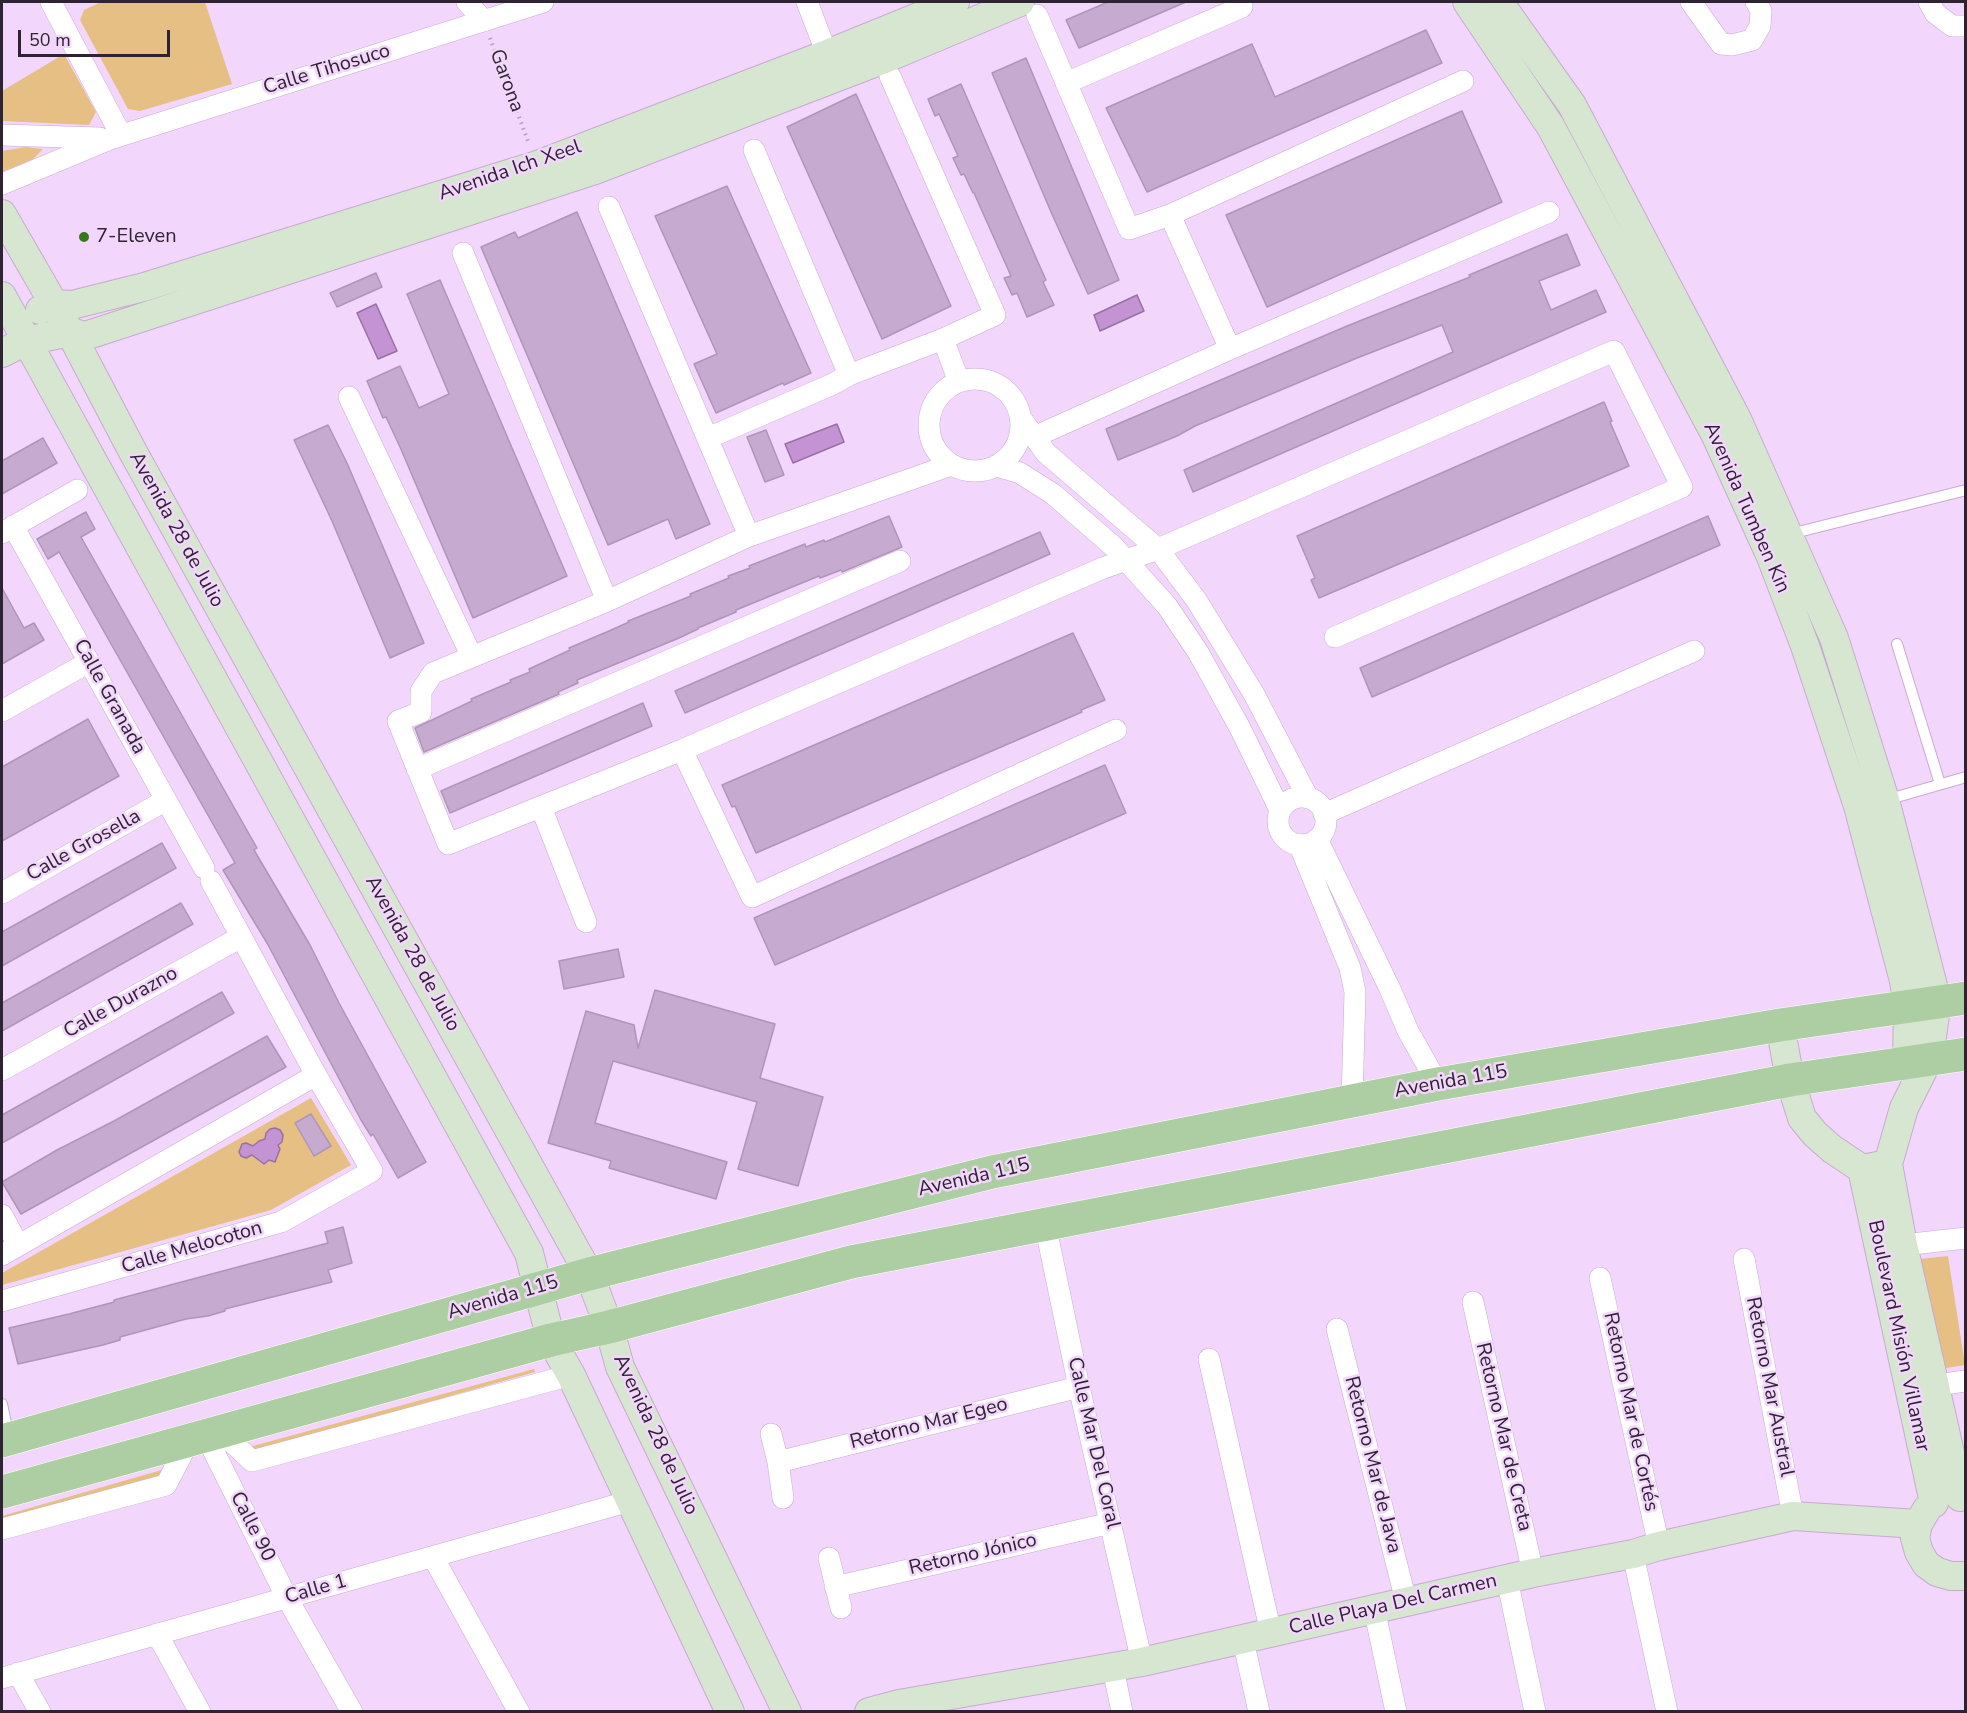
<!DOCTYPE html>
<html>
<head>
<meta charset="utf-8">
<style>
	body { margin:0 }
	#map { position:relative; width:1967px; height:1713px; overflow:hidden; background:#f3d6fc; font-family:"Nunito Sans",sans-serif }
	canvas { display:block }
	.frame { position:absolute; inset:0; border:3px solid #2e2332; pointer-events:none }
	.scale { position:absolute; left:18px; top:30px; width:152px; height:27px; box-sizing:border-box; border:3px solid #2e2332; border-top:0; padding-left:8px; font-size:18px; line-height:21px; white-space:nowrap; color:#2e2332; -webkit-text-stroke:4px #f3d6fc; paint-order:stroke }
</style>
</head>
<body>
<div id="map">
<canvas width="1967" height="1713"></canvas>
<div class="frame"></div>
<div class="scale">50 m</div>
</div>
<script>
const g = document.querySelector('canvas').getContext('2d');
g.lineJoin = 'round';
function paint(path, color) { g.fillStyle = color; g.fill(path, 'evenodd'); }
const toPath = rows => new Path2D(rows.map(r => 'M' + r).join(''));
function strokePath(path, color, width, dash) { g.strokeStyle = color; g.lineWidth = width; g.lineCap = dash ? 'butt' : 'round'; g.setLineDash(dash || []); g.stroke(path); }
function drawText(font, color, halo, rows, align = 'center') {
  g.font = font + ' "Nunito Sans",sans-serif'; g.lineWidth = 5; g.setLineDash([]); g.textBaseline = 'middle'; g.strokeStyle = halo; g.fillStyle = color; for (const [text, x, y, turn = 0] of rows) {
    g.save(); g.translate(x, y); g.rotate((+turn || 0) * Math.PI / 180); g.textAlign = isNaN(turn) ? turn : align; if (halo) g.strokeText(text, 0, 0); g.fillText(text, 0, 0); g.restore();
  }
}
paint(toPath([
	[101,2,205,2,232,84,140,111,128,109,80,20,84,10],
	[64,54,96,112,89,125,2,121,2,91],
	[26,147,43,149,32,160,2,172,2,151],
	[311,1098,351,1165,271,1210,2,1285,2,1273],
	[1948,1256,1965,1365,1946,1368,1940,1364,1919,1259],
	[534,1369,535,1372,253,1452,246,1448],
	[165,1469,161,1478,2,1520,2,1516]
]), '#e5bf84');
const water = toPath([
	[1137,295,1144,311,1100,331,1094,315,1137,295],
	[376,304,397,351,378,359,357,313,376,304],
	[837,424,844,442,793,463,785,444,837,424],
	[275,1128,280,1130,283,1135,282,1142,278,1145,280,1149,275,1162,269,1160,264,1164,252,1155,246,1158,241,1156,239,1152,242,1144,246,1143,253,1146,259,1141,265,1139,266,1133,270,1129,275,1128]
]);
paint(water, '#c493d3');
strokePath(water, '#9771a3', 1.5);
const building = toPath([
	[1108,2,1186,2,1079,48,1066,20,1108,2],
	[1426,30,1442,63,1147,192,1106,108,1252,44,1275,97,1426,30],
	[1026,58,1119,280,1088,294,1051,212,992,73,1026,58],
	[961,84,1037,260,1046,280,1043,282,1054,305,1027,317,1017,293,1012,295,1004,278,1011,276,974,193,973,193,964,174,961,175,953,158,958,156,939,114,935,116,928,99,961,84],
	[856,94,951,306,882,339,787,127,856,94],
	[1462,111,1502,202,1267,307,1226,215,1462,111],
	[727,186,811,373,784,385,783,383,716,413,694,364,717,354,655,216,727,186],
	[577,212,710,524,676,539,668,519,608,545,481,247,515,232,518,238,577,212],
	[1567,234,1580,265,1539,281,1551,310,1596,290,1606,312,1193,492,1184,470,1453,352,1442,325,1357,358,1195,426,1177,436,1118,460,1106,429,1347,326,1470,277,1469,275,1567,234],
	[376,273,382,287,337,307,330,293,376,273],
	[440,280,567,576,473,618,400,447,386,417,383,418,367,381,400,366,419,408,449,394,407,294,440,280],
	[1604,402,1612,421,1610,422,1629,466,1319,598,1311,580,1315,578,1297,536,1604,402],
	[328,425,347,463,424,643,390,658,332,521,294,440,328,425],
	[766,430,784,475,765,482,747,437,766,430],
	[43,438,57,463,2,494,2,461,43,438],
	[86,512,95,529,81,537,257,848,254,850,310,945,339,1003,426,1162,398,1178,373,1134,371,1136,361,1120,267,943,223,870,235,863,59,552,48,559,37,539,86,512],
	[889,516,902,547,842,572,841,570,820,578,819,576,736,610,736,612,698,628,698,629,679,638,577,680,578,683,558,692,559,694,424,752,415,728,472,701,471,699,511,682,510,680,530,672,529,669,570,650,569,648,609,631,629,622,628,621,691,596,690,594,729,578,728,576,750,568,749,566,805,544,806,547,824,540,825,542,889,516],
	[1708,516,1720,545,1372,697,1360,668,1708,516],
	[1040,532,1050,554,685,713,675,691,1040,532],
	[2,588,24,628,34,623,44,640,2,664,2,588],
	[1073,633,1105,700,1081,710,1082,712,756,853,735,806,732,807,722,785,1073,633],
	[643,703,652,726,450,813,441,791,643,703],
	[88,719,119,776,2,841,2,767,88,719],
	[1105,765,1126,813,775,965,754,918,1105,765],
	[162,843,176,868,2,966,2,932,162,843],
	[181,903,193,924,2,1031,2,1003,181,903],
	[618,949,624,977,564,989,559,961,618,949],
	[655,990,775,1024,760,1078,823,1097,798,1186,738,1169,757,1102,613,1061,595,1123,727,1162,716,1199,609,1168,611,1161,548,1143,586,1011,634,1025,638,1048,655,990],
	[222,992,234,1013,2,1143,2,1115,222,992],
	[267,1036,286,1067,21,1214,2,1182,57,1150,114,1121,267,1036],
	[311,1114,331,1146,314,1156,295,1123,311,1114],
	[343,1227,352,1263,328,1270,332,1282,225,1309,225,1311,208,1316,186,1319,120,1337,120,1340,103,1345,18,1364,9,1328,69,1314,114,1302,114,1300,328,1243,325,1232,343,1227]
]);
paint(building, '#c6aacf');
strokePath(building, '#b095b9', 1.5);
const lane = toPath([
	[1790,534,1966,490],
	[1897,644,1940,784],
	[1886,800,1966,777],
	[2,1404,8,1433]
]);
const street = toPath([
	[51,2,121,135],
	[467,2,484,21],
	[807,2,827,54],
	[1691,2,1721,44,1732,45,1752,40,1760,26,1761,11,1756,2],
	[1929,2,1935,13,1952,26,1966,26],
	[1037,15,1129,229,1170,215,1463,81],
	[1066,83,1242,7],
	[2,135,100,138],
	[754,150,849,375],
	[2,184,110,139,543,2],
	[609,207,749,536],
	[1170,215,1230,349],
	[463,253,607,601],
	[943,339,959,382],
	'929 425a46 46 0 1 1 92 0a46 46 0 1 1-92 0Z',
	[349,397,472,657],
	[1020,417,1046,453,1158,549,1197,601,1254,694,1308,798],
	[1034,437,1230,349,1549,212],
	[708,438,833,384,849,375,943,339,995,315,890,76],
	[951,465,749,536,607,601,433,673,421,691,421,712,398,721,448,844,682,750,1103,568,1158,549,1614,351,1682,487,1335,637],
	[997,466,1020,473,1053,494,1114,547,1167,606,1198,652,1240,728,1280,810],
	[13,526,204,868],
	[2,533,77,490],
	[2,711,89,662],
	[682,750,752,897,1116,730],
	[417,769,900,561],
	'1278 821a24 24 0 1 1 48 0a24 24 0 1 1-48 0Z',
	[541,807,586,922],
	[1324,814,1694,651],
	[1317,839,1390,989,1408,1031,1438,1084],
	[1299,844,1350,968,1355,992,1352,1101],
	[2,893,166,800],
	[2,1070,241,937],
	[2,1215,18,1245],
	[1045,1224,1079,1387,1142,1662],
	[1903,1245,1966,1238],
	[2,1255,316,1075],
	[1744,1259,1793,1516],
	[1600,1278,1659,1546],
	[2,1301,281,1222,372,1171,316,1075,211,881],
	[1473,1302,1533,1573],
	[1337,1329,1406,1601],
	[1209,1359,1271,1633],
	[1936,1385,1966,1381],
	[221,1432,252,1461,571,1375],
	[771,1434,778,1462,783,1498],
	[206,1436,287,1598,352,1712],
	[778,1462,1079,1387],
	[2,1529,166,1485,189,1441],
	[1633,1554,1667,1712],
	[433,1557,519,1712],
	[829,1558,841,1608],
	[1507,1579,1535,1712],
	[835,1587,1111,1523],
	[1374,1608,1396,1712],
	[157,1634,200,1712],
	[1243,1640,1259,1712],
	[1113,1668,1122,1712],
	[18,1673,40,1712],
	[2,1678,630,1501]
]);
const secondary = toPath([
	[1467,2,1551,127,1716,436,1771,557,1805,646,1858,806,1904,981,1908,1006,1907,1062],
	[1499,2,1572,105,1737,419,1834,638,1885,800,1937,1001,1929,1058,1904,1108,1888,1164,1862,1169,1832,1149,1815,1134,1802,1118,1790,1080,1780,1025],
	[2,214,70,332,133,452,589,1274,609,1327,620,1367,787,1712],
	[2,296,529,1253,551,1340,571,1375,730,1712],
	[40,310,54,304,72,305,144,287,537,165,827,54,955,2],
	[2,353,26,341,70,332,85,336,595,170,882,60,1020,2],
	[1888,1164,1903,1245,1960,1497],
	[1862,1169,1934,1503],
	[1927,1509,1918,1524,1915,1538,1919,1552,1926,1564,1937,1572,1951,1576,1966,1576],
	[869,1712,899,1704,1142,1662,1533,1573,1633,1554,1659,1546,1793,1516,1918,1524]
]);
const primary = toPath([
	[2,1441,589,1274,992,1172,1438,1084,1780,1025,1966,998],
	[2,1492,551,1340,609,1327,851,1262,1790,1080,1966,1054]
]);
strokePath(lane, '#c7abd0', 12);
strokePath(street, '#c7abd0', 22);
strokePath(secondary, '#c7abd0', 30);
strokePath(primary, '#fff', 34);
strokePath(toPath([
	[490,38,529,144]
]), '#b79fbe', 4, [1.5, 4.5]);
strokePath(lane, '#fff', 10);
strokePath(street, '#fff', 21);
strokePath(secondary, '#d6e6d0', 28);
strokePath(primary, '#adcea2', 33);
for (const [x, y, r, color] of [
	[84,237,6,"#367816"]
]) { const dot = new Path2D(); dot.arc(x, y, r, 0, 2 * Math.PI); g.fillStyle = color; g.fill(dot); strokePath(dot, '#f3d6fc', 2); }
drawText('20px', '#2e2332', '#f3d6fc', [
	["Calle Tihosuco",327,70,-17],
	["Garona",506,81,70],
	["Avenida Ich Xeel",510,171,-19],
	["Avenida Tumben Kin",1746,508,66],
	["Avenida 28 de Julio",176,530,61],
	["Calle Granada",109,697,61],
	["Calle Grosella",84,846,-29],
	["Avenida 28 de Julio",412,954,61],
	["Calle Durazno",121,1003,-29],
	["Avenida 115",1451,1082,-10],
	["Avenida 115",974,1178,-13],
	["Calle Melocoton",192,1248,-16],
	["Avenida 115",503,1298,-16],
	["Boulevard Misión Villamar",1898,1336,78],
	["Retorno Mar Austral",1769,1387,79],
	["Retorno Mar de Cortés",1630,1412,78],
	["Retorno Mar Egeo",929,1424,-14],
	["Avenida 28 de Julio",655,1435,65],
	["Retorno Mar de Creta",1503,1437,77],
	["Calle Mar Del Coral",1093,1443,77],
	["Retorno Mar de Java",1372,1465,76],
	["Calle 90",252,1527,63],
	["Retorno Jónico",973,1555,-13],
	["Calle 1",316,1590,-16],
	["Calle Playa Del Carmen",1393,1605,-13]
]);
drawText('20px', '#2e2332', '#f3d6fc', [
	["7-Eleven",96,237]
], 'left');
</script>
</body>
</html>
